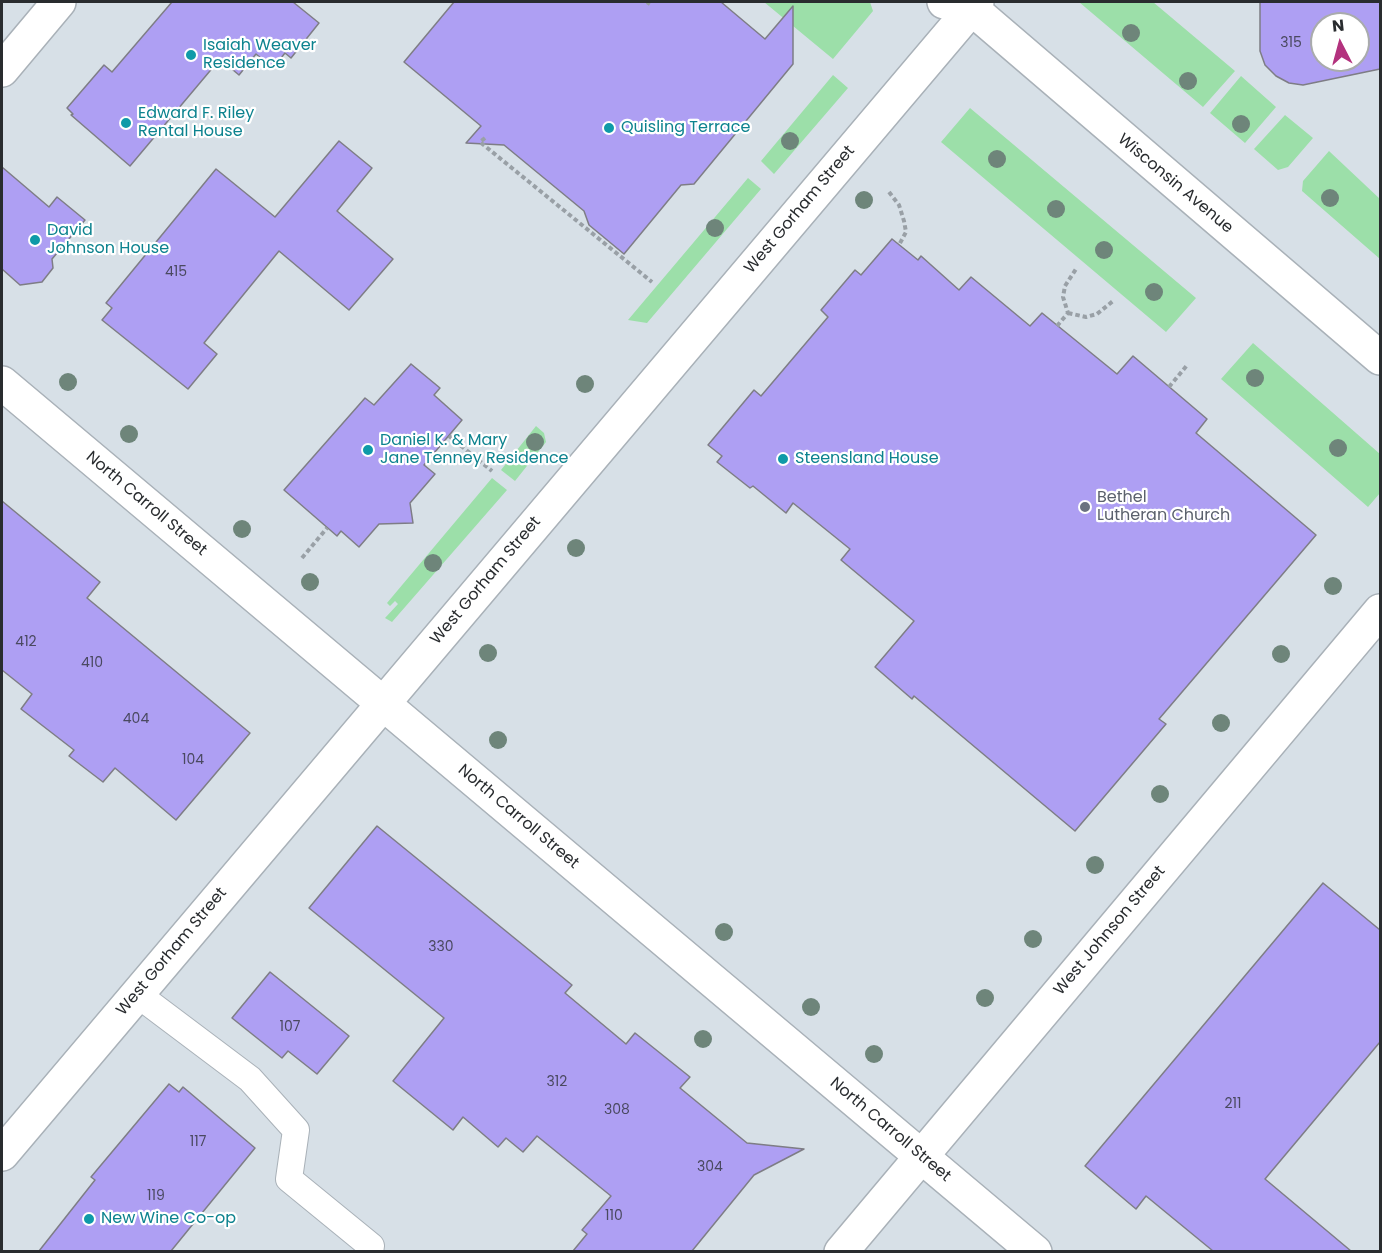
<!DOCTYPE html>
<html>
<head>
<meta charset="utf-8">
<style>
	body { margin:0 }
	#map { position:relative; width:1382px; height:1253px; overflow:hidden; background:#d7e0e7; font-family:Poppins,sans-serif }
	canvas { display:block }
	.frame { position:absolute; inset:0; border:3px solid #292c2f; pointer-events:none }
	.north { position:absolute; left:1310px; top:12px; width:60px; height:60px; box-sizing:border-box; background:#fff; border:2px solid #a9abac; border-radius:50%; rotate:354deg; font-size:16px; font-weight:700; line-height:24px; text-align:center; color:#292c2f }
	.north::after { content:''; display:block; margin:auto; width:21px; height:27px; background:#b3327e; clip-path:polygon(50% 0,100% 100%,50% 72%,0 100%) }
</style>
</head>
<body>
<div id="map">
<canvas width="1382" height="1253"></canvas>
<div class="frame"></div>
<div class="north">N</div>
</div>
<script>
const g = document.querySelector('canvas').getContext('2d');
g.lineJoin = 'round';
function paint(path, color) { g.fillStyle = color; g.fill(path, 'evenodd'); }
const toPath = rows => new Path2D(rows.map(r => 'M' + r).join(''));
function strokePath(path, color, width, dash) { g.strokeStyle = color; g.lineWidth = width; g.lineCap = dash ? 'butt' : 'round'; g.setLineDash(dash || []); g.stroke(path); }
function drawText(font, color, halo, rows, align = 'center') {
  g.font = font + ' Poppins,sans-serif'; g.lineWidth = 4.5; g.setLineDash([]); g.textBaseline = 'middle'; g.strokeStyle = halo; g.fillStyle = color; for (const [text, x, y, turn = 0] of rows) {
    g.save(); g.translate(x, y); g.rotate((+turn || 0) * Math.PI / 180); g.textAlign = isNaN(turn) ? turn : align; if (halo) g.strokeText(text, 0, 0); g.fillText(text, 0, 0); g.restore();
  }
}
paint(toPath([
	[764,2,870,2,873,11,833,59],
	[1079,2,1153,2,1235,71,1203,107],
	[833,75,848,88,774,174,761,161],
	[1241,76,1276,107,1245,143,1210,113],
	[970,108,1196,298,1166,332,941,142],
	[1285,115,1313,138,1288,167,1278,170,1254,149],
	[1329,151,1380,199,1380,259,1302,191,1303,181],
	[748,178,761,189,647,323,628,320],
	[1253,343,1380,454,1380,493,1368,507,1221,379],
	[536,426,544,433,546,442,515,481,501,470],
	[492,478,507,490,392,622,385,618,398,604,395,601,390,606,387,603]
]), '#9cdfa9');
const building = toPath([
	[172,2,293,2,319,23,291,58,285,53,273,68,256,54,239,75,220,59,130,166,71,115,73,114,67,108,104,65,112,72,172,2],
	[454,2,721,2,765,39,793,6,793,64,694,184,681,185,624,254,589,225,584,211,504,145,466,143,481,126,404,62,454,2],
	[1260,2,1380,2,1380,69,1303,85,1289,83,1276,76,1265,65,1260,51,1260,2],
	[1322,24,1358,24,1358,60,1322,60,1322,24],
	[339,141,372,168,337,211,393,259,349,310,279,251,204,343,217,354,188,389,102,320,112,308,106,303,216,169,275,217,339,141],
	[2,167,49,207,57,197,85,220,52,259,53,268,42,282,20,285,2,269,2,167],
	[892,239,918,260,921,256,959,290,971,277,1030,326,1042,313,1117,374,1133,356,1207,419,1196,433,1316,535,1159,719,1166,724,1075,831,914,696,912,699,875,667,914,621,841,560,850,549,793,503,786,513,753,486,750,488,717,462,722,456,708,445,754,390,761,396,828,317,821,310,855,270,861,275,892,239],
	[411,364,440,388,434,395,462,420,424,465,435,474,410,503,413,523,379,524,359,547,341,531,337,536,284,490,365,398,374,405,411,364],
	[2,501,100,582,87,598,250,733,176,820,115,768,103,782,69,756,74,750,21,709,32,694,2,670,2,501],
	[377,826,572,985,565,993,626,1044,635,1033,690,1077,680,1088,747,1143,804,1149,754,1175,692,1251,573,1251,587,1234,582,1230,611,1196,537,1136,523,1152,506,1138,498,1147,463,1117,453,1130,393,1081,444,1018,309,908,377,826],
	[1323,883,1380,930,1380,1042,1265,1179,1351,1251,1213,1251,1146,1196,1136,1209,1085,1166,1323,883],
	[270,972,349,1036,317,1074,288,1051,282,1058,232,1018,270,972],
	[169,1084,179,1092,183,1087,255,1148,171,1251,39,1251,95,1180,91,1177,169,1084]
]);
paint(building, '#ae9ff3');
strokePath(building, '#7e7d85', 1.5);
const service = toPath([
	[137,994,250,1079,296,1130,289,1179,371,1246]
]);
const minor = toPath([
	[944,2,971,8],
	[2,70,59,2],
	[2,383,1035,1252]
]);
const tertiary = toPath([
	[971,8,1380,358]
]);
const secondary = toPath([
	[2,1154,977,2],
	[841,1252,1380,611]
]);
strokePath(service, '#a9b1b8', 28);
strokePath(minor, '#a9b1b8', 36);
strokePath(tertiary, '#a9b1b8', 36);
strokePath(secondary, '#a9b1b8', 36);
strokePath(toPath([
	[647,2,650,4],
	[485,138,480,142,652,282],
	[889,192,899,205,904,221,906,232,899,245],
	[1068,313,1086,317,1097,314,1113,301],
	[1057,326,1068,313,1063,297,1065,286,1076,269],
	[1169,387,1188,364],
	[449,436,492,471],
	[302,558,327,528]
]), '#99a0a6', 4, [4.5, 3]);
strokePath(service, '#fff', 26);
strokePath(minor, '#fff', 33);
strokePath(tertiary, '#fff', 33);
strokePath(secondary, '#fff', 33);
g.fillStyle = '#6e857a';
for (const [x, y] of [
	[1131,33],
	[1188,81],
	[1241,124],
	[790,141],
	[997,159],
	[1330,198],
	[864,200],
	[1056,209],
	[715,228],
	[1104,250],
	[1154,292],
	[1255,378],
	[68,382],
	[585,384],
	[129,434],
	[535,442],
	[1338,448],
	[242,529],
	[576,548],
	[433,563],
	[310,582],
	[1333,586],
	[488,653],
	[1281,654],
	[1221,723],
	[498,740],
	[1160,794],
	[1095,865],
	[724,932],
	[1033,939],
	[985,998],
	[811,1007],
	[703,1039],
	[874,1054]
]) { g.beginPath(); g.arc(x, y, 9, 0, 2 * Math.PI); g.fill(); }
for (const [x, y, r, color] of [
	[191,55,6,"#0f9aa8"],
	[126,123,6,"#0f9aa8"],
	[609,128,6,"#0f9aa8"],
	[35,240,6,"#0f9aa8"],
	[368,450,6,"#0f9aa8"],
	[783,459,6,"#0f9aa8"],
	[1085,507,6,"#6b7280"],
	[89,1219,6,"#0f9aa8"]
]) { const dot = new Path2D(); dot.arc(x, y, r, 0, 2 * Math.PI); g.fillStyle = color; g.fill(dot); strokePath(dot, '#fff', 2); }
drawText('14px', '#4a4960', null, [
	["315",1291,43],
	["415",176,272],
	["412",26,642],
	["410",92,663],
	["404",136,719],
	["104",193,760],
	["330",441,947],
	["107",290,1027],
	["312",557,1082],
	["211",1233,1104],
	["308",617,1110],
	["117",198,1142],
	["304",710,1167],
	["119",156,1196],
	["110",614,1216]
]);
drawText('16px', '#0d838f', '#fff', [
	["Isaiah Weaver",203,46],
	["Residence",203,64],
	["Edward F. Riley",138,114],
	["Rental House",138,132],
	["Quisling Terrace",621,128],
	["David",47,231],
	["Johnson House",47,249],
	["Daniel K. & Mary",380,441],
	["Jane Tenney Residence",380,459],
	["Steensland House",795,459],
	["New Wine Co-op",101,1219]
], 'left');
drawText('16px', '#292c2f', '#fff', [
	["Wisconsin Avenue",1175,184,40],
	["West Gorham Street",800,210,-50],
	["North Carroll Street",146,504,40],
	["West Gorham Street",486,581,-50],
	["North Carroll Street",518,817,40],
	["West Johnson Street",1110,931,-50],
	["West Gorham Street",172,952,-50],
	["North Carroll Street",890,1130,40]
]);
drawText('16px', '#5b616d', '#fff', [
	["Bethel",1097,498],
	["Lutheran Church",1097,516]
], 'left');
</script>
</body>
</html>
